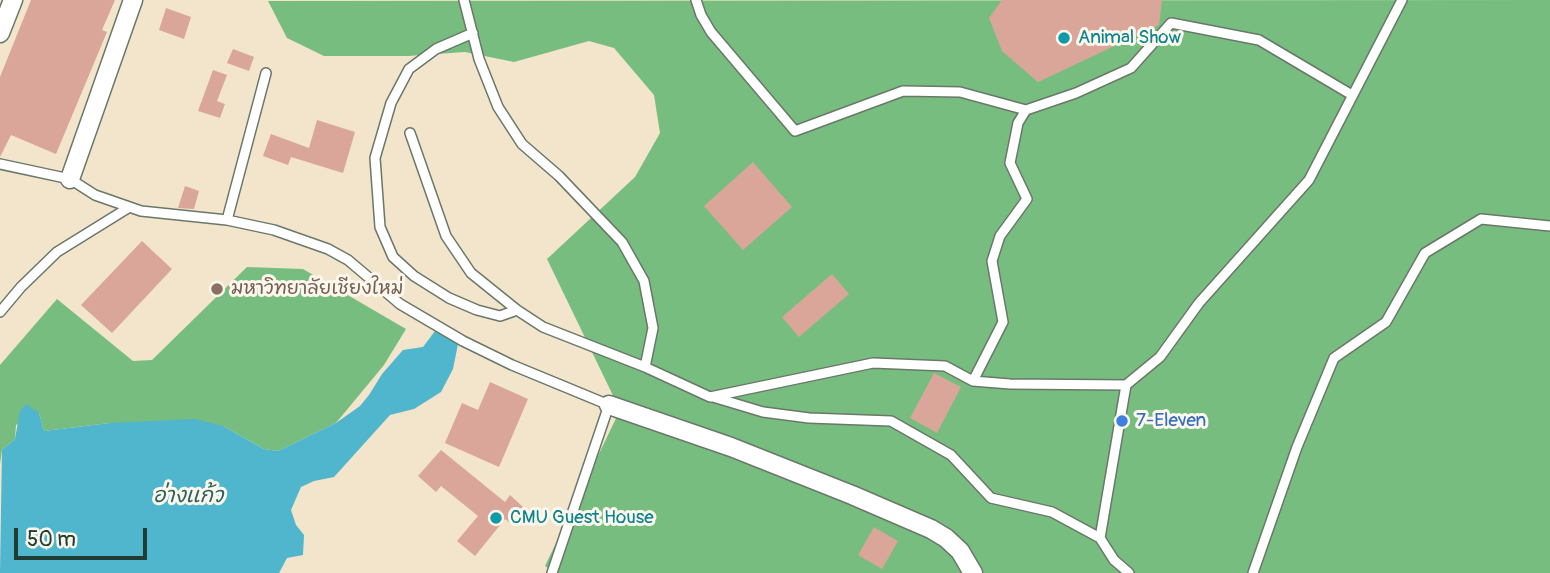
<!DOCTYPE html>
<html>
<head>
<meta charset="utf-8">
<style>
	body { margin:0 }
	#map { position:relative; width:1550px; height:573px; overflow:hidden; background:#f2e5cb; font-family:Pangolin,sans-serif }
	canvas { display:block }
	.scale { position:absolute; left:14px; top:528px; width:133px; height:32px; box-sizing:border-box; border:4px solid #1f3d34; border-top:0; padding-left:9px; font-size:21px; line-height:24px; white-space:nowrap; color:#1f3d34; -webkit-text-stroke:5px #fbf7ec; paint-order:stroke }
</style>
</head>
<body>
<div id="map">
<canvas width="1550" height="573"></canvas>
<div class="scale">50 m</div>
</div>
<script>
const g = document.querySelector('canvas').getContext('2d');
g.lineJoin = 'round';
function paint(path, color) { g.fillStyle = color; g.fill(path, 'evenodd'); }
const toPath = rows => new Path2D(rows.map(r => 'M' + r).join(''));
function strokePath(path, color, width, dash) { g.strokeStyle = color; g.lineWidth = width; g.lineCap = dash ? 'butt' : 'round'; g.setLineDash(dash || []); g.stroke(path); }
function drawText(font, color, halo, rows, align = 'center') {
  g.font = font + ' Pangolin,"Playpen Sans Thai",sans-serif'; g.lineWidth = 6; g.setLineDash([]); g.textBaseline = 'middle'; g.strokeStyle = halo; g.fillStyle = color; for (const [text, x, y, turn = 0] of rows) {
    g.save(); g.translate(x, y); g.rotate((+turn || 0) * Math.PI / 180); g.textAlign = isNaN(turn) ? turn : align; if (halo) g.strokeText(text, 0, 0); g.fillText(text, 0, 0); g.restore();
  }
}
paint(toPath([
	[1550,0,1550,573,555,573,545,566,620,410,547,259,635,177,660,133,654,95,614,48,589,41,514,62,465,52,408,56,324,56,287,38,268,1],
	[247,267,303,269,406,329,384,365,336,423,278,451,264,449,223,426,110,423,44,431,39,413,16,425,15,439,2,450,0,464,0,365,57,299,133,361,152,360]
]), '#78bd80');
paint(toPath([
	[435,331,458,344,453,369,441,392,414,409,390,415,334,477,314,481,301,487,291,510,296,525,304,535,303,555,287,558,279,573,0,573,2,450,15,439,20,411,26,404,39,413,44,431,110,423,195,419,223,426,264,449,278,451,336,423,360,406,369,395,382,374,403,350,423,347]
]), '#4fb6cd');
paint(toPath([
	[31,0,115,0,102,30,107,32,56,154,11,135,0,157,0,77],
	[1002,0,1162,0,1159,25,1038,82,1002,51,989,18],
	[166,8,191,17,184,39,159,30],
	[233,49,254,57,249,71,227,63],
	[213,70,227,75,217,101,225,104,220,118,198,111],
	[317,120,355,132,343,173,291,157,288,165,263,156,271,134,309,148],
	[753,162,792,207,743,250,704,206],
	[185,186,199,191,194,209,178,208],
	[142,241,172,269,112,333,81,305],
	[832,274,849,294,799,337,782,317],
	[934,373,961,387,937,433,910,418],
	[490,382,528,399,499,467,445,443,462,403,478,410],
	[441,450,505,502,510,495,523,507,510,523,505,519,475,556,457,541,478,516,441,486,436,492,418,476],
	[874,527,898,541,882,569,858,555]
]), '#d9a699');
const service = toPath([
	[464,0,479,59,498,107,522,144,559,176,622,242,644,281,653,328,645,367,710,397,873,363,945,366,973,381,1010,384,1126,385],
	[696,0,701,15,711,32,795,131,903,91,960,92,1026,110,1076,93,1131,68,1171,23,1259,40,1352,95],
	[473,33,436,49,409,69,391,103,375,158,380,227,393,257,414,276,449,298,477,310,500,316,517,310],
	[410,133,446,236,471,273,517,310,543,327,645,367],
	[0,164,70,179,95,195,141,211,227,220,274,230,328,249,348,260,400,304,463,341,512,365,609,405,552,573],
	[227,220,266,73],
	[0,312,21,287,57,252,128,208],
	[973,381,1003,322,992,261,1000,236,1027,199,1010,163,1018,123,1026,110],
	[713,397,763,412,809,418,891,421,951,455,991,498,1052,512,1100,538],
	[1129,573,1114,560,1100,538,1126,385,1160,357,1199,303,1309,180,1402,0],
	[1253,573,1297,447,1334,358,1386,322,1425,253,1481,219,1550,226]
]);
const minor = toPath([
	[0,33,13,0],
	[70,179,133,0],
	[609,405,731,447,852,495,931,529,946,538,960,551,973,573]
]);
strokePath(service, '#697869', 12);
strokePath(minor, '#697869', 21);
strokePath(service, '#fff', 9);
strokePath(minor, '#fff', 18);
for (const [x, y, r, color] of [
	[1064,38,7,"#0f9aa8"],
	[217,289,7,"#8d6e63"],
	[1122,421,7,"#3f7fe0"],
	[496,518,7,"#0f9aa8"]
]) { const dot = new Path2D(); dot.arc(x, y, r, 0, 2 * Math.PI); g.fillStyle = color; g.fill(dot); strokePath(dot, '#fbf7ec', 2.5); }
drawText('19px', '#0d838f', '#fbf7ec', [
	["Animal Show",1078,38],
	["CMU Guest House",510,518]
], 'left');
drawText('19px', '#785e54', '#fbf7ec', [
	["มหาวิทยาลัยเชียงใหม่",231,289]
], 'left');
drawText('19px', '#366cbe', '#fbf7ec', [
	["7-Eleven",1136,421]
], 'left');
drawText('italic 21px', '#2d6162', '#fbf7ec', [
	["อ่างแก้ว",188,497]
]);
</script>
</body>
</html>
